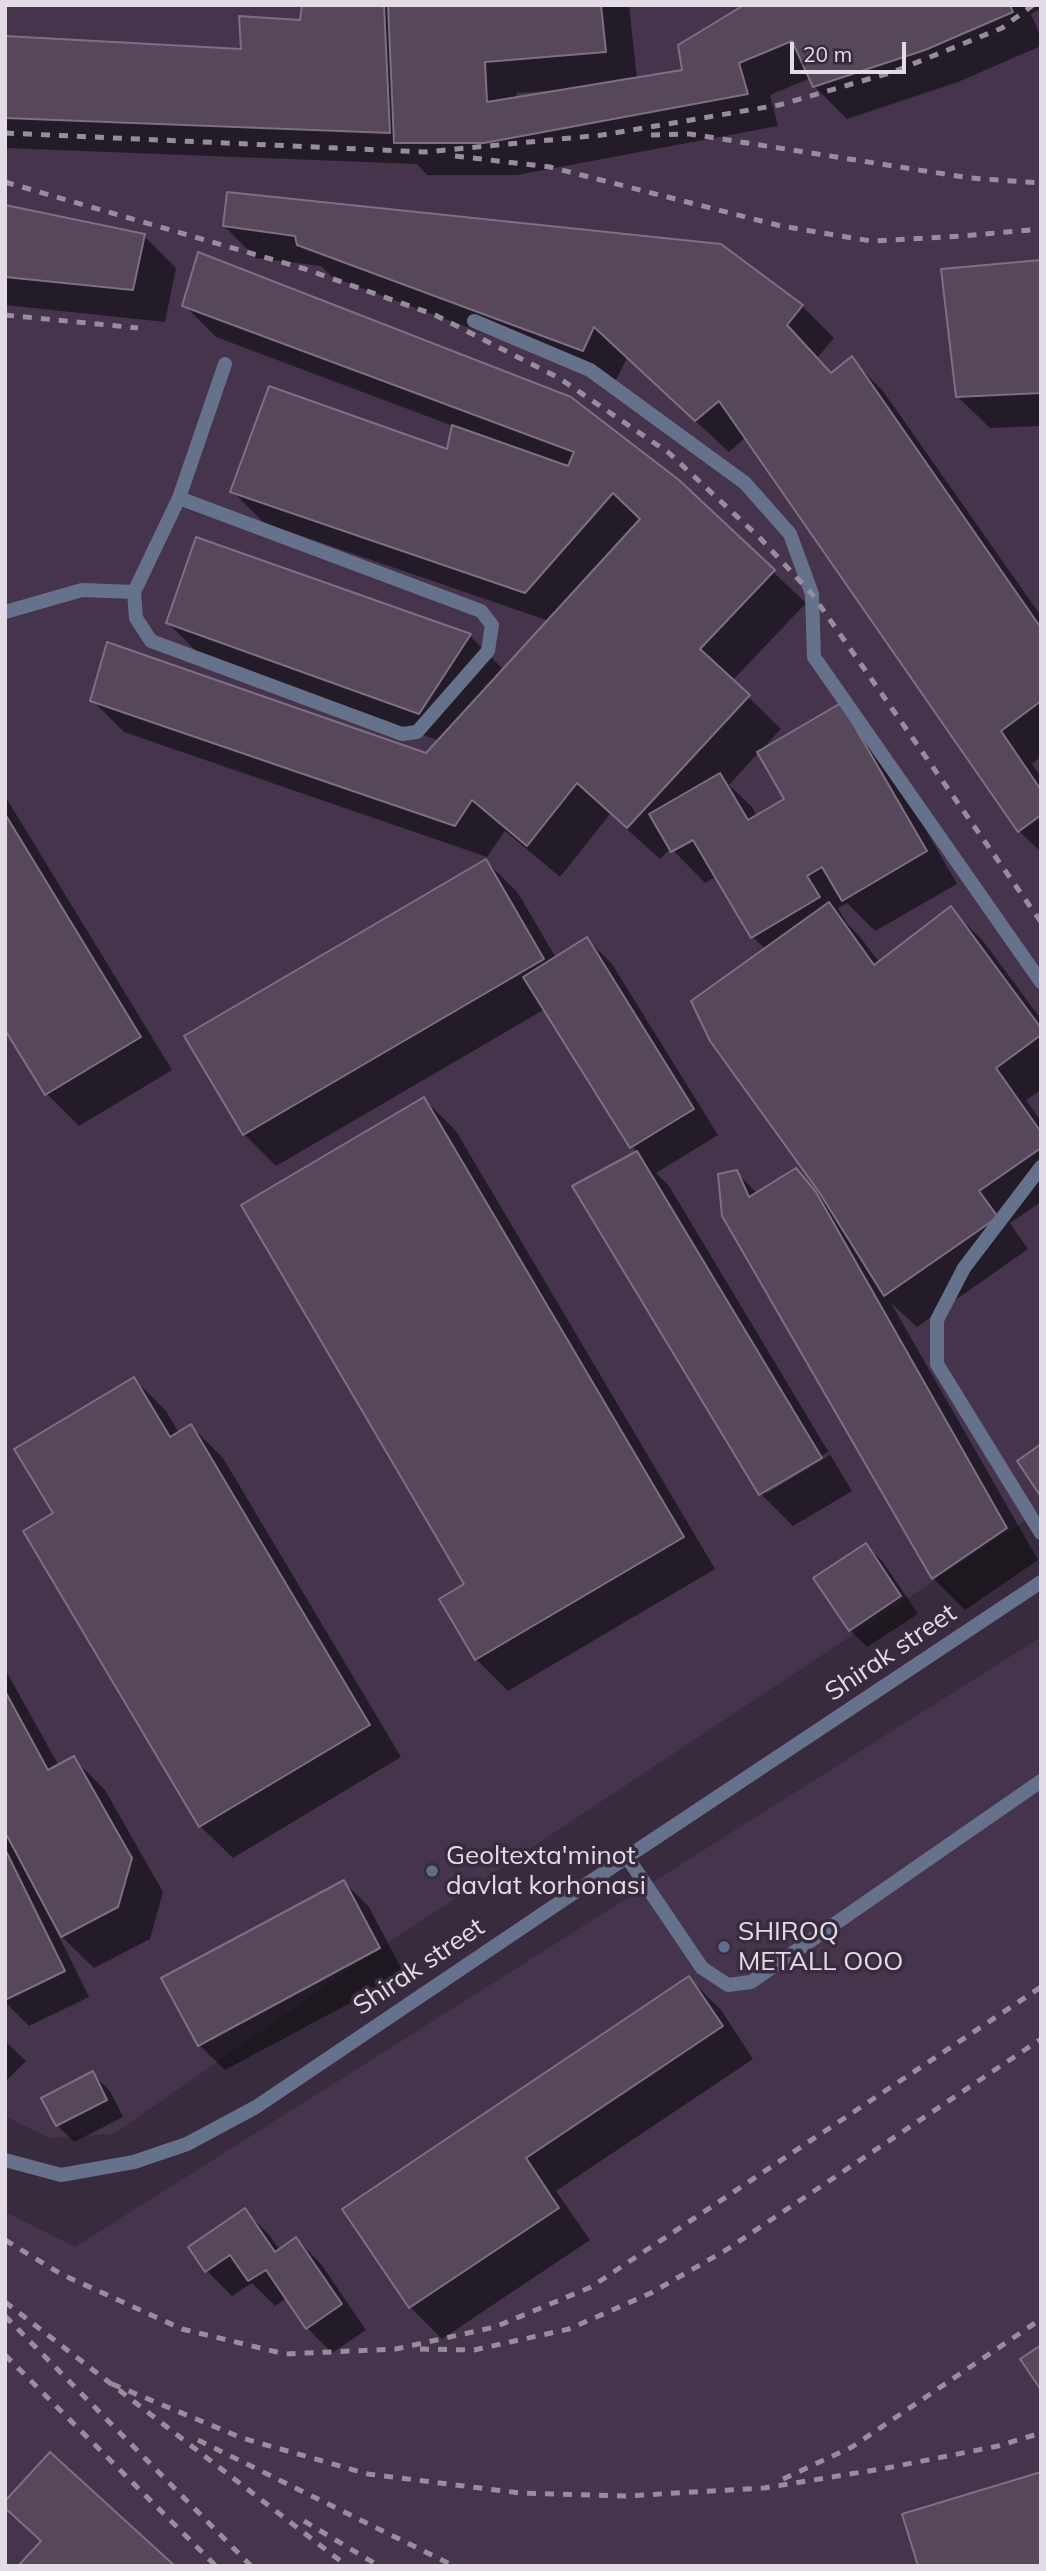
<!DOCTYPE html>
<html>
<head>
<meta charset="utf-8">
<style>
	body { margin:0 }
	#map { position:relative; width:1046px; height:2571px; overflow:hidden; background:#382b3d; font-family:Mulish,sans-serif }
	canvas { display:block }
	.frame { position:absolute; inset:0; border:7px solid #e3dbe6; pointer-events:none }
	.scale { position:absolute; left:790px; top:42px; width:116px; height:32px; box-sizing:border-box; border:4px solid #e3dbe6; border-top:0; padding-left:9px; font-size:21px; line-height:24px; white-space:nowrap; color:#e3dbe6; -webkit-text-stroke:5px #382b3d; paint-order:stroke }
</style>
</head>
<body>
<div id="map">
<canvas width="1046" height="2571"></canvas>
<div class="frame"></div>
<div class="scale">20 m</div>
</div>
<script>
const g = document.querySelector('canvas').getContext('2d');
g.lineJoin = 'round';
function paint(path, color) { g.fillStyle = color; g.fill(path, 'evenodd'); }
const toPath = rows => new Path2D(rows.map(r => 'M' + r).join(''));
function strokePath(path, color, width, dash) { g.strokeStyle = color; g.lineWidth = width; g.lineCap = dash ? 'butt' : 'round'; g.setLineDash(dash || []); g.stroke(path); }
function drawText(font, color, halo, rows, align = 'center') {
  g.font = font + ' Mulish,sans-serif'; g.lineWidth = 7; g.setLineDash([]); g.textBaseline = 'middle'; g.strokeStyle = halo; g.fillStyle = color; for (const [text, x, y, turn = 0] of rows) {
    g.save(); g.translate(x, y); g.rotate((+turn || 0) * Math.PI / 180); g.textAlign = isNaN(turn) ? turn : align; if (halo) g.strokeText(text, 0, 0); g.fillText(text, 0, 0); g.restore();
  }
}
paint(toPath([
	[5,5,1041,5,1041,1510,380,1948,114,2134,50,2138,5,2116],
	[1041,1637,1041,2566,5,2566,5,2212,75,2247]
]), '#45344b');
paint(toPath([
	[304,5,629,5,637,79,684,71,748,5,1041,5,1041,8,1031,14,1041,37,1041,46,958,82,847,119,814,86,811,78,770,95,778,126,517,175,427,175,417,164,5,148,5,38,242,51,301,22],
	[548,91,549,93,517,99,516,93],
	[5,207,144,236,176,268,165,322,5,305],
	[224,226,802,306,834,338,817,358,832,374,851,359,883,391,1041,616,1041,757,1032,764,1041,777,1041,852,1019,831,746,437,729,452,627,358,615,382,332,277,321,266,256,258],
	[1041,262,1041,426,990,428,957,396],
	[184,305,677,481,806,603,732,681,781,729,759,752,841,706,873,738,957,884,875,931,847,903,838,908,846,922,860,937,880,963,951,909,983,941,1041,1019,1041,1090,1026,1100,1041,1121,1041,1202,1010,1223,1028,1249,917,1327,891,1303,1038,1560,965,1610,933,1578,736,1172,758,1194,796,1171,822,1197,766,950,752,936,717,876,705,883,671,848,660,859,610,814,560,877,505,831,487,857,124,732,92,700,426,755,440,741,200,655,168,623,470,636,502,668,496,676,498,677,549,621,264,523,232,491,448,452,453,426,216,337],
	[759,752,787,799,757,817,752,807,729,785],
	[5,796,172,1070,79,1126,47,1094,5,1027],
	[486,861,518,893,556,958,587,939,612,964,718,1135,656,1173,669,1186,852,1491,793,1526,761,1494,575,1187,637,1153,545,1009,276,1166,244,1134,186,1036],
	[828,1452,830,1455,767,1493,767,1489],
	[424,1099,456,1131,715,1569,508,1691,476,1659,467,1584],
	[134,1379,166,1411,179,1433,191,1426,223,1458,401,1757,233,1858,200,1826,55,1514],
	[866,1545,883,1562,918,1614,867,1647,850,1630],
	[5,1669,59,1766,73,1758,105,1790,163,1892,150,1939,94,1968,57,1932,89,1997,29,2026,5,2002],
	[344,1882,369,1907,404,1974,225,2070,199,2045],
	[689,1978,721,2010,753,2059,556,2191,590,2240,442,2339,410,2307,344,2209],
	[5,2041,26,2061,5,2082],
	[93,2074,110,2091,123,2117,74,2142,57,2125],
	[245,2210,270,2236,280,2250,296,2239,321,2264,366,2330,332,2353,307,2328,287,2298,275,2306,252,2283,232,2296,207,2271,190,2247]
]), '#0007');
const building = toPath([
	[302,5,384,5,390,133,5,118,5,36,241,49,239,16,300,20,302,5],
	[388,5,601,5,606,52,485,62,487,102,682,70,678,45,744,5,1010,5,1013,12,925,50,813,87,792,41,739,63,748,94,484,143,394,143,388,5],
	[227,192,721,244,803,305,787,325,831,373,852,356,1041,628,1041,701,1001,731,1041,790,1041,815,1018,832,719,401,695,421,594,327,583,351,297,245,295,236,223,226,227,192],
	[5,205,145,234,133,290,5,277,5,205],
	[198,252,571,397,679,480,775,570,700,649,750,695,627,828,577,783,527,846,472,800,455,826,90,701,107,642,426,753,640,519,613,493,525,593,230,492,269,386,447,449,452,425,568,466,574,452,182,306,198,252],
	[1041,260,1041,393,956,397,941,269,1041,260],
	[196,537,471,634,419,714,166,623,196,537],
	[841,703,927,851,842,901,822,867,807,876,820,897,751,938,693,840,671,852,649,814,720,773,748,820,784,799,757,752,841,703],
	[5,814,141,1037,45,1095,5,1030,5,814],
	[486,859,544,959,243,1135,184,1036,486,859],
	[829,902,874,965,951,906,1041,1028,1041,1035,996,1068,1041,1132,1041,1148,979,1191,998,1217,884,1296,819,1192,710,1041,691,1001,829,902],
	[587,937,694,1109,630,1148,523,977,587,937],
	[424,1097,684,1537,475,1660,439,1599,464,1584,241,1205,424,1097],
	[637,1151,822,1458,759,1495,572,1186,637,1151],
	[796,1168,816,1192,1007,1528,932,1579,722,1216,718,1174,737,1170,749,1197,796,1168],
	[134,1377,170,1437,191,1424,370,1725,199,1827,23,1531,53,1513,14,1449,134,1377],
	[1041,1444,1041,1497,1017,1461,1041,1444],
	[866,1543,901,1596,849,1631,813,1578,866,1543],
	[5,1691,48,1770,74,1756,132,1858,118,1907,61,1937,5,1832,5,1691],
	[5,1849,65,1971,5,2000,5,1849],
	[344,1880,380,1948,198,2046,161,1978,344,1880],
	[689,1976,723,2026,526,2158,559,2208,409,2308,342,2209,689,1976],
	[93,2071,107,2100,56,2126,41,2098,93,2071],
	[245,2208,275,2252,296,2237,342,2304,306,2329,266,2270,248,2281,230,2255,205,2272,188,2247,245,2208],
	[1041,2345,1041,2390,1020,2359,1041,2345],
	[50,2452,175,2566,18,2566,41,2541,5,2508,5,2501,50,2452],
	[1041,2472,1041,2566,918,2566,902,2514,1041,2472]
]);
paint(building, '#56475a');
strokePath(building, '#7e6f83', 2);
strokePath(toPath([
	[474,321,590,370,745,483,790,534,812,594,814,657,1041,982],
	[134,592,136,618,151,641,402,734,417,732,488,651,492,625,481,611,179,498],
	[5,612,82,590,134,592,179,498,225,364],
	[1041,1167,964,1268,937,1320,937,1364,1041,1533],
	[627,1857,702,1968,728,1985,751,1982,1041,1781]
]), '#66728b', 14);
strokePath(toPath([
	[5,2160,61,2175,134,2162,187,2144,256,2107,627,1857,1041,1582]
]), '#66728b', 14);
strokePath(toPath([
	[5,133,425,152,602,135,779,105,893,72,1002,28,1033,5],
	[651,135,690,134,970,178,1041,183],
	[455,156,550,167,781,226,871,241,962,236,1041,229],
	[5,182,305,269,435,315,559,378,669,453,760,538,812,594,1041,922],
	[5,315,138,328],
	[5,2240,61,2274,182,2329,285,2354,396,2349,495,2327,591,2287,1041,1987],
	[5,2302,347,2566],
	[5,2316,251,2566],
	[420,2349,474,2350,569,2329,651,2293,726,2250,1041,2039],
	[5,2355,216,2566],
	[112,2384,242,2438,368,2474,520,2493,625,2496,764,2488,887,2468,998,2446,1041,2433],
	[198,2440,454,2566],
	[783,2479,852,2447,1041,2319],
	[304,2521,379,2566]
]), '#988d9c', 5, [9, 9]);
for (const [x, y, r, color] of [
	[432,1871,7,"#5c6f8a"],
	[724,1947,7,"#5c6f8a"]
]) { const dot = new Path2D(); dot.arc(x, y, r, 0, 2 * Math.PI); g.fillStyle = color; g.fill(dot); strokePath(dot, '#382b3d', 2.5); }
drawText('26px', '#e3dbe6', '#382b3d', [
	["Shirak street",891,1653,-34],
	["Shirak street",419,1967,-34]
]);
drawText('26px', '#e3dbe6', '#382b3d', [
	["Geoltexta'minot",446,1856],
	["davlat korhonasi",446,1886],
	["SHIROQ",738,1932],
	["METALL ООО",738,1962]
], 'left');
</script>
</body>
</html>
